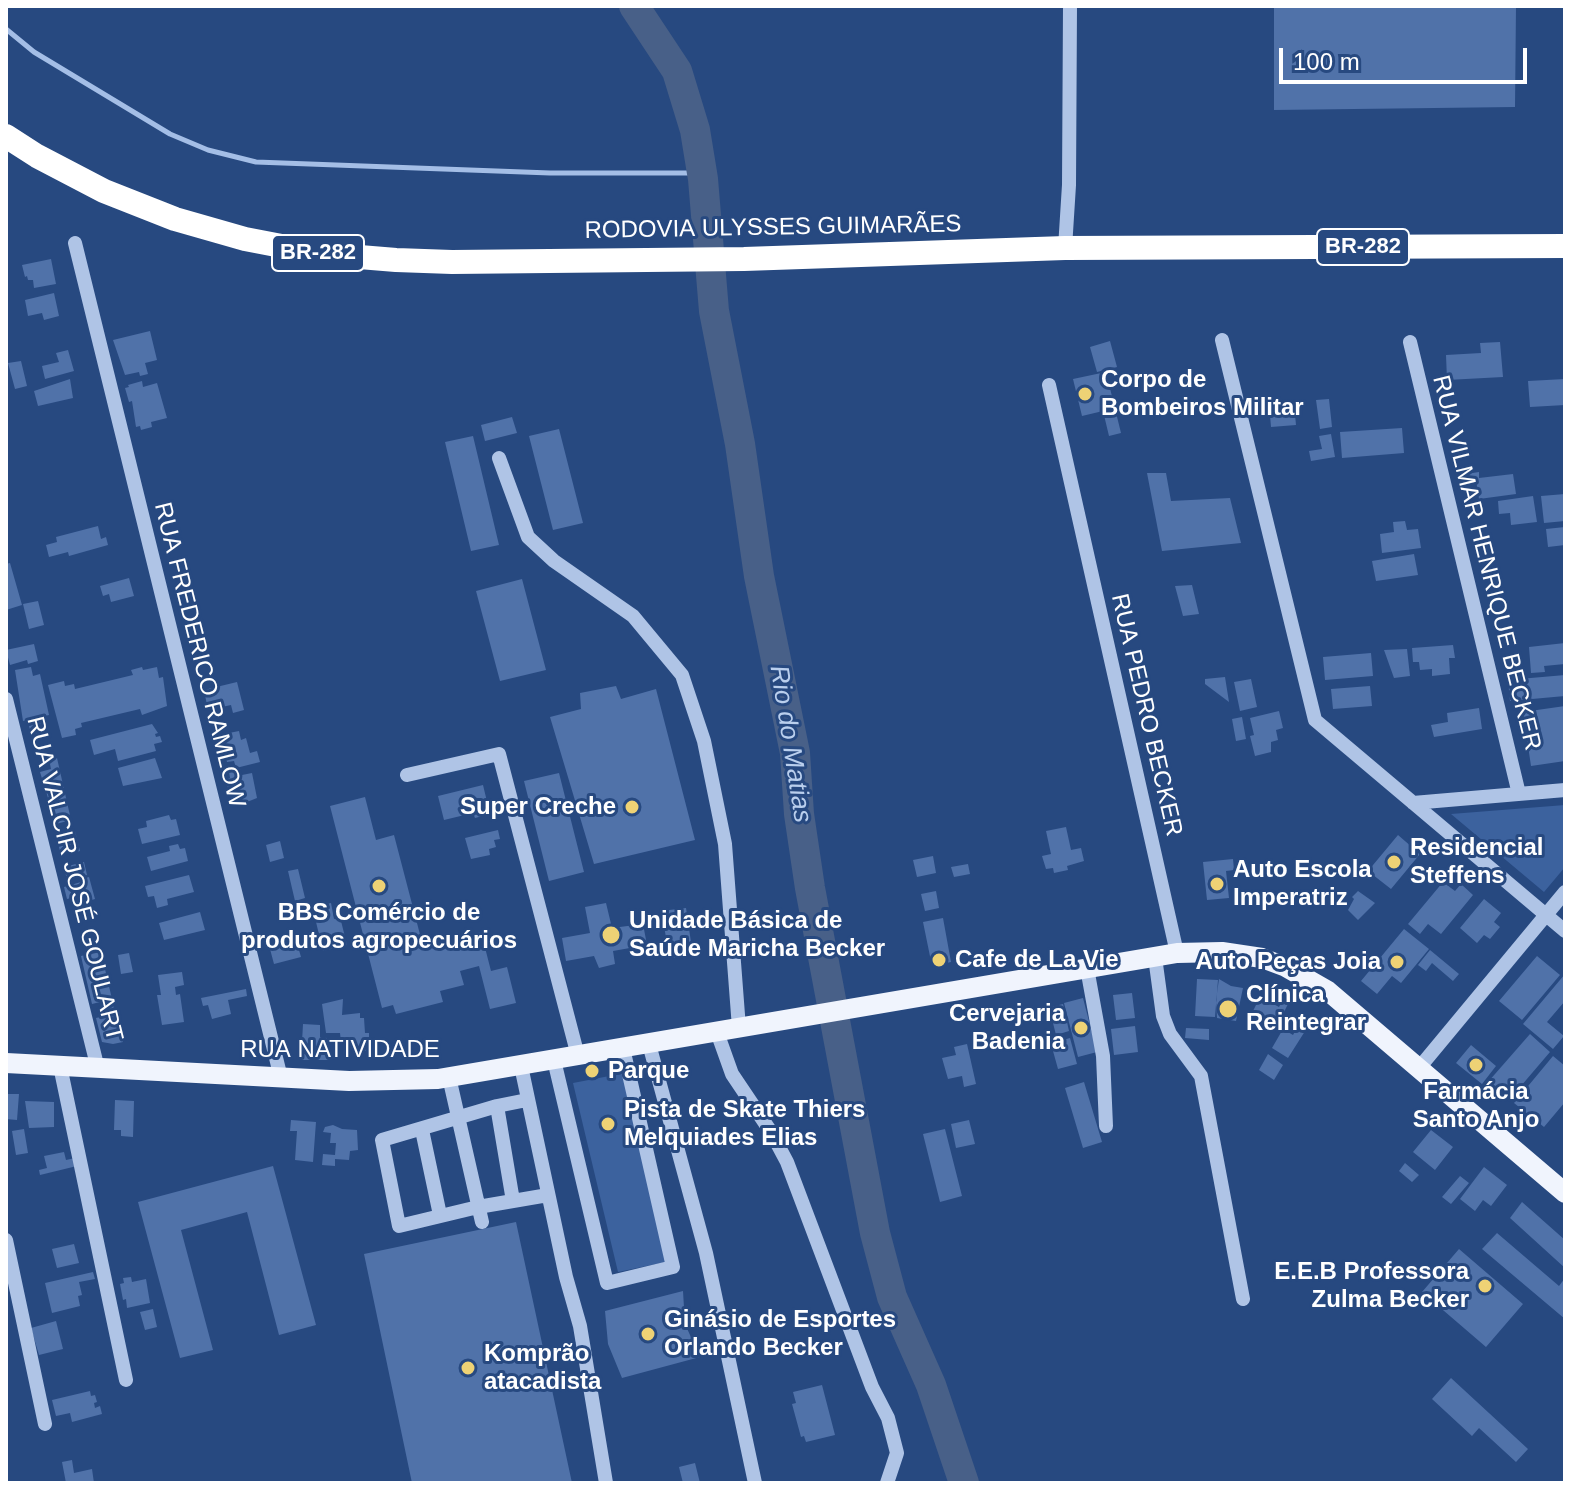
<!DOCTYPE html>
<html>
<head>
<meta charset="utf-8">
<style>
	body { margin:0 }
	#map { position:relative; width:1571px; height:1489px; overflow:hidden; background:#274980; font-family:Helvetica,sans-serif }
	canvas { display:block }
	.frame { position:absolute; inset:0; border:8px solid #fff; pointer-events:none }
	.scale { position:absolute; left:1279px; top:48px; width:248px; height:36px; box-sizing:border-box; border:4px solid #fff; border-top:0; padding-left:10px; font-size:24px; line-height:28px; white-space:nowrap; color:#fff; -webkit-text-stroke:6px #274980; paint-order:stroke }
</style>
</head>
<body>
<div id="map">
<canvas width="1571" height="1489"></canvas>
<div class="frame"></div>
<div class="scale">100 m</div>
</div>
<script>
const g = document.querySelector('canvas').getContext('2d');
g.lineJoin = 'round';
function paint(path, color) { g.fillStyle = color; g.fill(path, 'evenodd'); }
const toPath = rows => new Path2D(rows.map(r => 'M' + r).join(''));
function strokePath(path, color, width, dash) { g.strokeStyle = color; g.lineWidth = width; g.lineCap = dash ? 'butt' : 'round'; g.setLineDash(dash || []); g.stroke(path); }
function drawText(font, color, halo, rows, align = 'center') {
  g.font = font + ' Helvetica,sans-serif'; g.lineWidth = 6; g.setLineDash([]); g.textBaseline = 'middle'; g.strokeStyle = halo; g.fillStyle = color; for (const [text, x, y, turn = 0] of rows) {
    g.save(); g.translate(x, y); g.rotate((+turn || 0) * Math.PI / 180); g.textAlign = isNaN(turn) ? turn : align; if (halo) g.strokeText(text, 0, 0); g.fillText(text, 0, 0); g.restore();
  }
}
paint(toPath([
	[1565,805,1565,867,1544,892,1451,814],
	[625,1073,666,1262,618,1272,573,1083]
]), '#3c629e');
strokePath(toPath([
	[6,29,34,52,170,134,208,150,256,162,550,173,689,173,703,179]
]), '#a4bee6', 5);
strokePath(toPath([
	[634,6,677,71,695,130,703,179,714,311,740,444,759,576,795,753,799,814,810,888,875,1233,892,1297,931,1385,964,1483]
]), '#486088', 30);
paint(toPath([
	[1274,6,1516,6,1515,107,1274,110],
	[51,259,56,284,34,288,33,280,28,280,27,276,25,277,22,265],
	[54,293,59,316,44,320,42,313,28,316,25,300],
	[150,331,157,360,145,363,148,374,140,376,139,372,125,375,113,340],
	[1110,341,1117,367,1097,372,1090,347],
	[1500,342,1503,377,1447,380,1446,355,1481,353,1480,343],
	[68,350,74,371,45,379,42,366,59,362,56,353],
	[21,361,27,386,15,389,8,363],
	[1106,372,1121,433,1109,436,1103,411,1082,416,1073,379],
	[70,379,73,398,38,406,34,391],
	[1565,379,1565,405,1530,407,1528,381],
	[142,381,143,387,157,383,167,418,151,422,152,427,141,430,140,426,136,427,132,401,129,402,125,388,129,387,128,385],
	[1329,399,1332,427,1320,429,1316,400],
	[1294,404,1296,425,1271,427,1270,415,1276,414,1275,405],
	[512,417,517,433,485,441,481,425],
	[1402,428,1404,453,1342,458,1340,432],
	[559,429,583,523,553,530,529,436],
	[1331,434,1335,457,1311,461,1309,451,1322,449,1319,436],
	[473,436,499,545,471,551,445,442],
	[1479,472,1479,478,1513,474,1516,494,1479,499,1476,480,1467,481,1466,474],
	[1147,473,1166,473,1171,501,1230,498,1241,543,1162,551],
	[1565,494,1565,521,1544,523,1541,496],
	[1533,496,1537,522,1511,525,1510,513,1499,514,1498,501],
	[1405,521,1407,530,1418,529,1421,548,1382,553,1380,534,1394,532,1393,522],
	[98,526,101,539,106,537,108,545,69,556,68,552,49,557,46,545,57,542,56,537],
	[1565,527,1565,545,1548,547,1546,529],
	[1414,554,1418,575,1376,581,1372,561],
	[10,563,22,605,6,610,6,564],
	[129,578,134,596,111,602,109,594,103,596,100,586],
	[522,579,546,670,500,681,476,591],
	[1192,585,1199,614,1183,616,1175,586],
	[38,601,44,625,29,629,23,604],
	[1565,643,1565,664,1544,666,1545,672,1531,673,1529,647],
	[34,644,38,661,28,664,27,660,10,665,6,650],
	[1453,645,1455,658,1449,658,1450,674,1432,676,1432,669,1420,670,1419,662,1413,662,1412,648],
	[1407,649,1410,676,1394,678,1384,650],
	[1371,653,1373,676,1325,680,1323,657],
	[31,667,33,676,40,674,49,715,23,721,15,670],
	[142,667,143,670,157,667,159,678,163,677,167,706,142,715,140,709,81,723,82,727,75,729,76,735,62,738,48,685,64,681,65,686,74,684,75,689,133,675,131,670],
	[1565,675,1565,696,1510,701,1508,680],
	[1225,677,1229,702,1205,684,1205,679],
	[1251,679,1257,707,1240,711,1234,682],
	[237,682,244,710,233,713,231,705,208,710,204,690],
	[616,686,621,699,656,689,695,840,594,864,550,717,581,709,580,693],
	[1370,686,1372,706,1333,709,1331,689],
	[1565,706,1565,761,1531,766,1523,712],
	[1479,708,1482,729,1434,737,1431,725,1448,722,1447,713],
	[1279,711,1283,728,1276,730,1278,740,1271,742,1271,752,1255,756,1250,736,1254,735,1250,718],
	[1242,717,1246,739,1236,741,1232,719],
	[41,723,45,738,33,741,29,726],
	[152,724,158,733,155,734,156,737,160,736,162,742,154,744,156,751,118,761,115,749,94,755,90,740],
	[239,731,241,740,246,738,250,753,257,751,260,762,236,768,234,761,227,762,221,742,225,741,224,734],
	[57,758,71,820,56,824,40,772,51,769,49,759],
	[155,758,162,778,123,786,118,768],
	[240,769,242,775,252,773,257,798,242,804,241,801,233,803,225,779,230,778,229,771],
	[559,773,584,872,549,881,524,781],
	[483,785,490,814,475,818,473,813,444,820,438,796],
	[365,797,376,840,394,835,423,946,481,932,491,971,507,967,516,1003,490,1009,479,966,460,971,464,985,440,991,443,1002,396,1014,393,1005,382,1008,330,806],
	[169,815,171,820,176,819,180,835,142,844,138,829,147,827,146,821],
	[1066,827,1071,850,1081,848,1084,861,1067,866,1068,870,1054,873,1053,868,1046,869,1042,856,1051,854,1046,831],
	[498,830,500,839,494,840,496,847,489,849,490,855,471,859,465,838],
	[75,831,80,851,61,855,56,835],
	[1398,835,1420,854,1391,889,1368,871],
	[280,841,284,858,270,862,266,845],
	[178,844,180,849,185,848,188,861,151,871,147,857,170,851,169,846],
	[933,856,936,873,917,877,913,860],
	[1233,859,1234,870,1226,871,1229,898,1207,900,1203,862],
	[84,862,87,875,67,880,64,867],
	[968,864,970,874,954,877,951,867],
	[298,869,305,898,295,901,288,871],
	[189,875,194,892,167,899,168,905,157,908,154,896,148,897,145,886],
	[89,877,95,899,81,903,79,896,67,899,64,887,81,882,80,880],
	[1443,882,1455,891,1461,884,1473,895,1441,934,1428,924,1420,934,1408,924],
	[936,891,939,908,925,911,921,894],
	[1358,891,1375,903,1358,920,1348,910,1354,899,1352,897],
	[1484,899,1501,913,1494,922,1500,927,1490,939,1484,935,1477,943,1460,928],
	[331,903,334,919,340,917,347,945,323,951,316,922,320,922,316,907],
	[606,903,612,928,643,924,647,945,613,951,615,964,599,968,594,956,566,961,562,938,590,933,585,907],
	[686,908,692,949,683,958,670,958,661,911],
	[200,912,205,930,164,940,159,923],
	[943,918,951,962,932,966,923,922],
	[1404,929,1429,949,1401,983,1392,976,1377,994,1361,981],
	[297,943,301,957,274,964,270,949],
	[1430,950,1459,974,1453,981,1432,963,1426,971,1418,965],
	[101,952,112,999,92,1004,81,956],
	[129,953,133,972,121,974,118,955],
	[1537,956,1560,975,1522,1020,1499,1001],
	[182,972,184,985,175,987,176,995,180,994,184,1022,162,1025,157,995,161,995,158,975],
	[1565,974,1565,1001,1547,1022,1564,1036,1553,1049,1523,1024],
	[1197,979,1218,980,1215,1017,1195,1016],
	[1219,979,1231,986,1243,988,1236,1021,1217,1018,1216,1000],
	[246,989,247,996,228,1000,231,1014,212,1019,208,1005,203,1006,201,998],
	[1132,993,1135,1018,1116,1020,1113,995],
	[1286,993,1292,996,1276,1028,1251,1015,1260,997,1279,1007],
	[1083,998,1097,1052,1078,1057,1064,1003],
	[343,999,342,1015,360,1013,360,1018,364,1018,365,1033,369,1033,369,1041,372,1041,372,1050,353,1053,353,1048,349,1048,348,1042,341,1042,340,1033,326,1033,322,1004],
	[1063,1004,1069,1031,1056,1035,1052,1019,1046,1020,1043,1009],
	[113,1005,123,1042,113,1044,102,1042,96,1018,104,1016,102,1008],
	[303,1024,320,1025,320,1037,327,1038,331,1060,301,1060],
	[1299,1024,1307,1028,1288,1058,1272,1048,1283,1029,1293,1035],
	[1135,1026,1138,1052,1114,1055,1111,1029],
	[1186,1028,1209,1029,1209,1040,1185,1038],
	[1530,1034,1550,1052,1509,1100,1488,1082],
	[1070,1038,1077,1064,1058,1069,1053,1051,1065,1048,1063,1040],
	[967,1044,976,1084,964,1087,962,1076,948,1079,942,1058,956,1055,954,1047],
	[1471,1045,1496,1066,1482,1084,1456,1063],
	[1268,1054,1283,1065,1274,1080,1259,1070],
	[1553,1056,1565,1066,1565,1102,1544,1127,1514,1103],
	[1084,1082,1102,1142,1083,1148,1065,1088],
	[6,1094,19,1094,17,1120,6,1119],
	[115,1100,134,1101,133,1137,121,1136,121,1130,114,1130],
	[25,1101,54,1102,54,1127,29,1128],
	[291,1120,316,1122,313,1162,295,1160,297,1131,290,1131],
	[969,1120,975,1144,956,1148,951,1124],
	[333,1125,342,1129,357,1130,358,1150,350,1151,349,1160,335,1159,335,1166,322,1165,323,1154,335,1155,336,1143,330,1143,331,1133,323,1132,325,1127],
	[24,1129,28,1153,16,1155,12,1131],
	[945,1129,962,1196,940,1202,923,1134],
	[1431,1130,1453,1147,1435,1170,1413,1152],
	[64,1152,66,1160,75,1158,77,1166,40,1175,39,1170,47,1168,44,1156],
	[1405,1163,1419,1175,1412,1182,1399,1171],
	[273,1166,316,1325,279,1335,247,1212,181,1230,213,1350,180,1358,138,1202],
	[1484,1167,1507,1185,1491,1206,1483,1200,1475,1211,1460,1199],
	[1460,1176,1469,1183,1451,1204,1442,1197],
	[1522,1202,1565,1240,1565,1268,1510,1218],
	[516,1222,572,1483,412,1483,364,1254],
	[1497,1233,1559,1286,1565,1278,1565,1319,1482,1249],
	[74,1244,79,1263,57,1268,52,1249],
	[1459,1249,1523,1304,1486,1347,1422,1292],
	[93,1272,95,1279,79,1282,82,1295,78,1296,80,1306,52,1313,45,1283],
	[131,1277,132,1282,146,1279,150,1303,127,1308,126,1299,123,1300,120,1284,124,1283,123,1278],
	[683,1291,685,1324,700,1357,622,1378,608,1344,605,1311],
	[153,1309,157,1327,145,1330,140,1312],
	[56,1321,63,1349,39,1355,31,1328],
	[1451,1378,1528,1449,1516,1462,1479,1428,1472,1436,1432,1399],
	[822,1385,835,1435,806,1442,804,1436,801,1437,792,1404,796,1403,793,1392],
	[90,1391,91,1396,95,1395,97,1402,94,1403,95,1408,100,1406,102,1414,72,1422,70,1413,56,1416,52,1400],
	[72,1460,74,1473,92,1469,94,1483,66,1483,62,1462],
	[695,1463,700,1483,683,1483,679,1467]
]), '#5072a9');
strokePath(toPath([
	[75,243,281,1078],
	[1065,248,1069,185,1070,6],
	[1222,340,1315,720,1565,931],
	[1410,342,1519,794],
	[1049,385,1177,953],
	[499,458,528,537,554,561,633,616,682,675,704,741,725,844,739,1028],
	[6,699,98,1069],
	[407,775,499,754,578,1056],
	[1413,803,1565,790],
	[1155,957,1163,1016,1170,1034,1201,1076,1243,1299],
	[1087,968,1103,1056,1106,1126],
	[717,1032,732,1074,771,1132,787,1162,872,1387,888,1418,897,1453,887,1483],
	[649,1044,706,1253,755,1483],
	[554,1060,607,1283,673,1267,623,1048],
	[60,1066,126,1380],
	[521,1066,566,1277,580,1326,606,1483],
	[1419,1068,1565,892],
	[449,1077,482,1222],
	[497,1106,382,1140,399,1226,478,1207,548,1195],
	[422,1130,440,1215],
	[513,1201,497,1106,527,1100],
	[6,1240,45,1424]
]), '#afc4e6', 14);
strokePath(toPath([
	[6,1063,349,1081,438,1079,1177,953,1222,952,1262,958,1286,967,1328,991,1565,1193]
]), '#f0f4fd', 20);
strokePath(toPath([
	[6,136,37,156,104,191,175,219,245,239,323,254,396,260,452,262,744,259,1065,248,1565,246]
]), '#fff', 24);
for (const [x, y, r, color] of [
	[1085,394,8,"#eed275"],
	[632,807,8,"#eed275"],
	[1394,862,8,"#eed275"],
	[1217,884,8,"#eed275"],
	[379,886,8,"#eed275"],
	[611,935,10,"#eed275"],
	[939,960,8,"#eed275"],
	[1397,962,8,"#eed275"],
	[1228,1009,10,"#eed275"],
	[1081,1028,8,"#eed275"],
	[1476,1065,8,"#eed275"],
	[592,1071,8,"#eed275"],
	[608,1124,8,"#eed275"],
	[1485,1286,8,"#eed275"],
	[648,1334,8,"#eed275"],
	[468,1368,8,"#eed275"]
]) { const dot = new Path2D(); dot.arc(x, y, r, 0, 2 * Math.PI); g.fillStyle = color; g.fill(dot); strokePath(dot, '#274980', 3); }
for (const [x, y, w] of [
	[1363,247,92],
	[318,253,92]
]) { const box = new Path2D(); box.roundRect(x - w / 2, y - 18, w, 36, 6); g.fillStyle = '#274980'; g.fill(box); strokePath(box, '#fff', 2); }
drawText('bold 22px', '#fff', null, [
	["BR-282",1363,247],
	["BR-282",318,253]
]);
drawText('24px', '#fff', '#274980', [
	["RODOVIA ULYSSES GUIMARÃES",773,228,-1],
	["RUA VILMAR HENRIQUE BECKER",1486,563,76],
	["RUA FREDERICO RAMLOW",199,655,76],
	["RUA PEDRO BECKER",1146,715,77],
	["RUA VALCIR JOSÉ GOULART",74,879,76],
	["RUA NATIVIDADE",340,1050]
]);
drawText('bold 24px', '#fff', '#274980', [
	["Corpo de",1101,380],
	["Bombeiros Militar",1101,408],
	["Super Creche",616,807,"right"],
	["Residencial",1410,848],
	["Steffens",1410,876],
	["Auto Escola",1233,870],
	["Imperatriz",1233,898],
	["BBS Comércio de",379,913,"center"],
	["produtos agropecuários",379,941,"center"],
	["Unidade Básica de",629,921],
	["Saúde Maricha Becker",629,949],
	["Cafe de La Vie",955,960],
	["Auto Peças Joia",1381,962,"right"],
	["Clínica",1246,995],
	["Reintegrar",1246,1023],
	["Cervejaria",1065,1014,"right"],
	["Badenia",1065,1042,"right"],
	["Parque",608,1071],
	["Farmácia",1476,1092,"center"],
	["Santo Anjo",1476,1120,"center"],
	["Pista de Skate Thiers",624,1110],
	["Melquiades Elias",624,1138],
	["E.E.B Professora",1469,1272,"right"],
	["Zulma Becker",1469,1300,"right"],
	["Ginásio de Esportes",664,1320],
	["Orlando Becker",664,1348],
	["Komprão",484,1354],
	["atacadista",484,1382]
], 'left');
drawText('italic 26px', '#bacfed', '#274980', [
	["Rio do Matias",790,744,81]
]);
</script>
</body>
</html>
